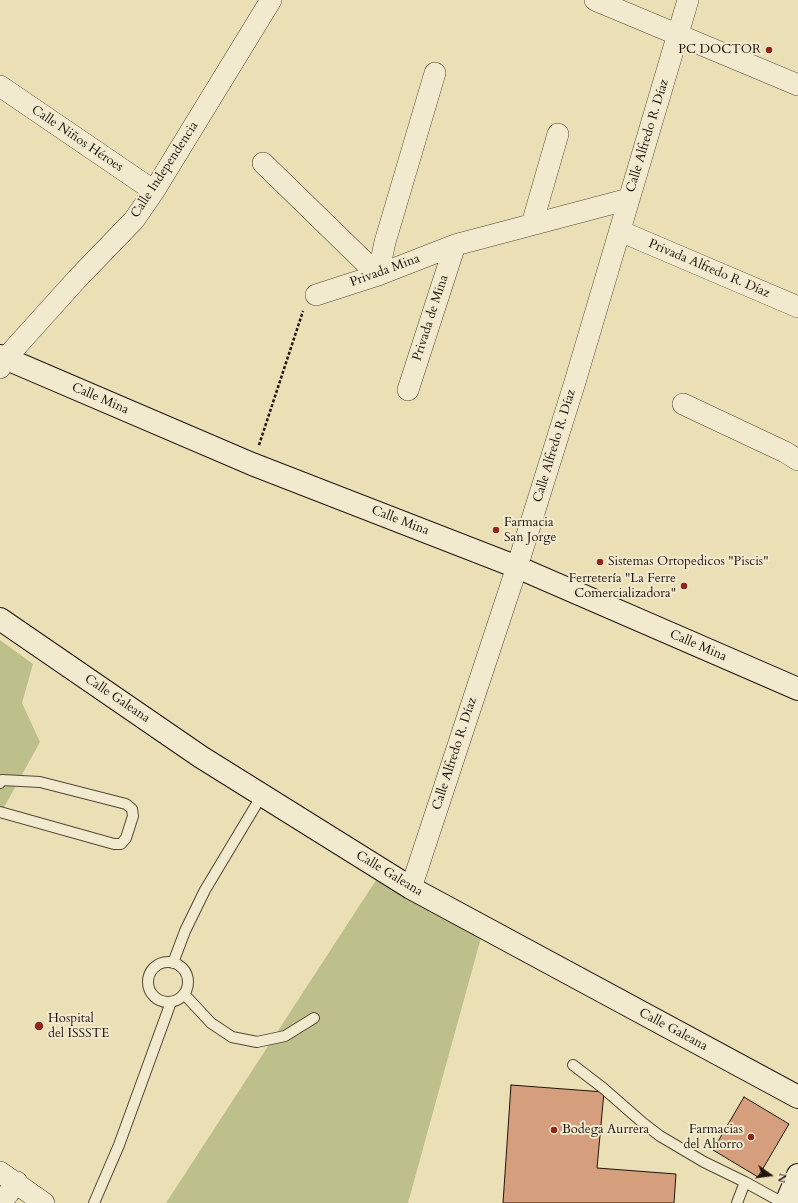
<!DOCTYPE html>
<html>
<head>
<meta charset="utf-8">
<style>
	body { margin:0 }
	#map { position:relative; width:798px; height:1203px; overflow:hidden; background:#ebdfb5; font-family:Cardo,serif }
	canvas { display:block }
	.north { position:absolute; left:750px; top:1155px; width:40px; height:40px; -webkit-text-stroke:3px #f2eacf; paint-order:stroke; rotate:104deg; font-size:11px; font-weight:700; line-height:16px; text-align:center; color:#20140d }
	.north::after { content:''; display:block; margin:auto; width:14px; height:18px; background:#20140d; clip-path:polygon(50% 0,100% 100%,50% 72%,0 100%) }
</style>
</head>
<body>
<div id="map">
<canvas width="798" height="1203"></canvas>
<div class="north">N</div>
</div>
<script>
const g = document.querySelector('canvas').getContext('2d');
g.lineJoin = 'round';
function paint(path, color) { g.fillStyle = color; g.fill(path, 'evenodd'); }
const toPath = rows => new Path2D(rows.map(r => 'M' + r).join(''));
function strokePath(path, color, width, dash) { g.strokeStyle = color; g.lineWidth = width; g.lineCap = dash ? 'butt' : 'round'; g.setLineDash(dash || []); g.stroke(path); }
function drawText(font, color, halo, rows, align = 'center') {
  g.font = font + ' Cardo,serif'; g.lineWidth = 4; g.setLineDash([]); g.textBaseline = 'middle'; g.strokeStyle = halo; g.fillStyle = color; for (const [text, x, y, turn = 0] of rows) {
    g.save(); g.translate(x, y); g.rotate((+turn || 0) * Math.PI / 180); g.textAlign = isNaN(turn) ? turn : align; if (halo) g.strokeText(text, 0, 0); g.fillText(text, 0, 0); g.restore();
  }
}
paint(toPath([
	[0,640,33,664,22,703,40,742,2,811,0,812],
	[380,874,482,934,408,1203,166,1203]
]), '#bdc08a');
const building = toPath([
	[511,1085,604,1092,597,1168,676,1174,674,1203,503,1203,511,1085],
	[744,1097,789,1124,758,1177,713,1150,744,1097]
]);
paint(building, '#d59f7d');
strokePath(building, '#20140d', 1);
const service = toPath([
	[0,783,2,780,40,782,126,804,132,809,133,816,126,838,121,844,114,844,0,812],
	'148 982a20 20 0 1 1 40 0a20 20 0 1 1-40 0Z',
	[173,963,185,931,205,890,262,795],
	[184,994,211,1023,232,1037,257,1042,285,1036,314,1018],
	[573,1065,603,1088,643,1123,660,1136,704,1162,745,1182],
	[94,1203,119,1145,171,1002],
	[737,1203,745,1182,783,1203]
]);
const minor = toPath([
	[595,0,798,85],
	[0,86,154,191],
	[263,163,378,275],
	[532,224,558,134],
	[620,231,798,307],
	[378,275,385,242,435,73],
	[316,295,378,275,455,245,629,199],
	[0,368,5,359,77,279,134,220,154,191,271,0],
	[408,390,455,245],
	[683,404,785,452,798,460],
	[411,888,517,567,575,382,688,0],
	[0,1172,44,1203],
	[1,1203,17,1182]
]);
const secondary = toPath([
	[0,356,252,464,517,567,798,689],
	[0,619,201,757,411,888,798,1097],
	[786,1203,798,1175]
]);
strokePath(service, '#534737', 12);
strokePath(minor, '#534737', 22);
strokePath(secondary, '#20140d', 24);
strokePath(toPath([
	[259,445,303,311]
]), '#20140d', 2.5, [3, 2]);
strokePath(service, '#f2eacf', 10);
strokePath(minor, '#f2eacf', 21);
strokePath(secondary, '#f2eacf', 22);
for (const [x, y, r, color] of [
	[769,50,4,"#8f2418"],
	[496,530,4,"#8f2418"],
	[600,562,4,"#8f2418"],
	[684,586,4,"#8f2418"],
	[39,1026,5,"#8f2418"],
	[554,1130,4,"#8f2418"],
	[751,1137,4,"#8f2418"]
]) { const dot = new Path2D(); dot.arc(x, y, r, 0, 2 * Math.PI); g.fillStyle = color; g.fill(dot); strokePath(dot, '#f2eacf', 1.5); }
drawText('13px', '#20140d', '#f2eacf', [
	["PC DOCTOR",761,50,"right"],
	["Farmacia",504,523],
	["San Jorge",504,538],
	["Sistemas Ortopedicos \"Piscis\"",608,562],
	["Ferretería \"La Ferre",676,579,"right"],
	["Comercializadora\"",676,594,"right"],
	["Hospital",48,1019],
	["del ISSSTE",48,1034],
	["Bodega Aurrera",562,1130],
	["Farmacias",743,1130,"right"],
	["del Ahorro",743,1145,"right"]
], 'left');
drawText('13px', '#20140d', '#f2eacf', [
	["Calle Alfredo R. Díaz",648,136,-73],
	["Calle Niños Héroes",77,139,34],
	["Calle Independencia",165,170,-57],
	["Privada Alfredo R. Díaz",709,269,23],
	["Privada Mina",385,271,-20],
	["Privada de Mina",431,318,-72],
	["Calle Mina",100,399,23],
	["Calle Alfredo R. Díaz",555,446,-73],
	["Calle Mina",400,521,21],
	["Calle Mina",698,646,23],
	["Calle Galeana",117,699,34],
	["Calle Alfredo R. Díaz",455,754,-72],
	["Calle Galeana",389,874,31],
	["Calle Galeana",673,1030,28]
]);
</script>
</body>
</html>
